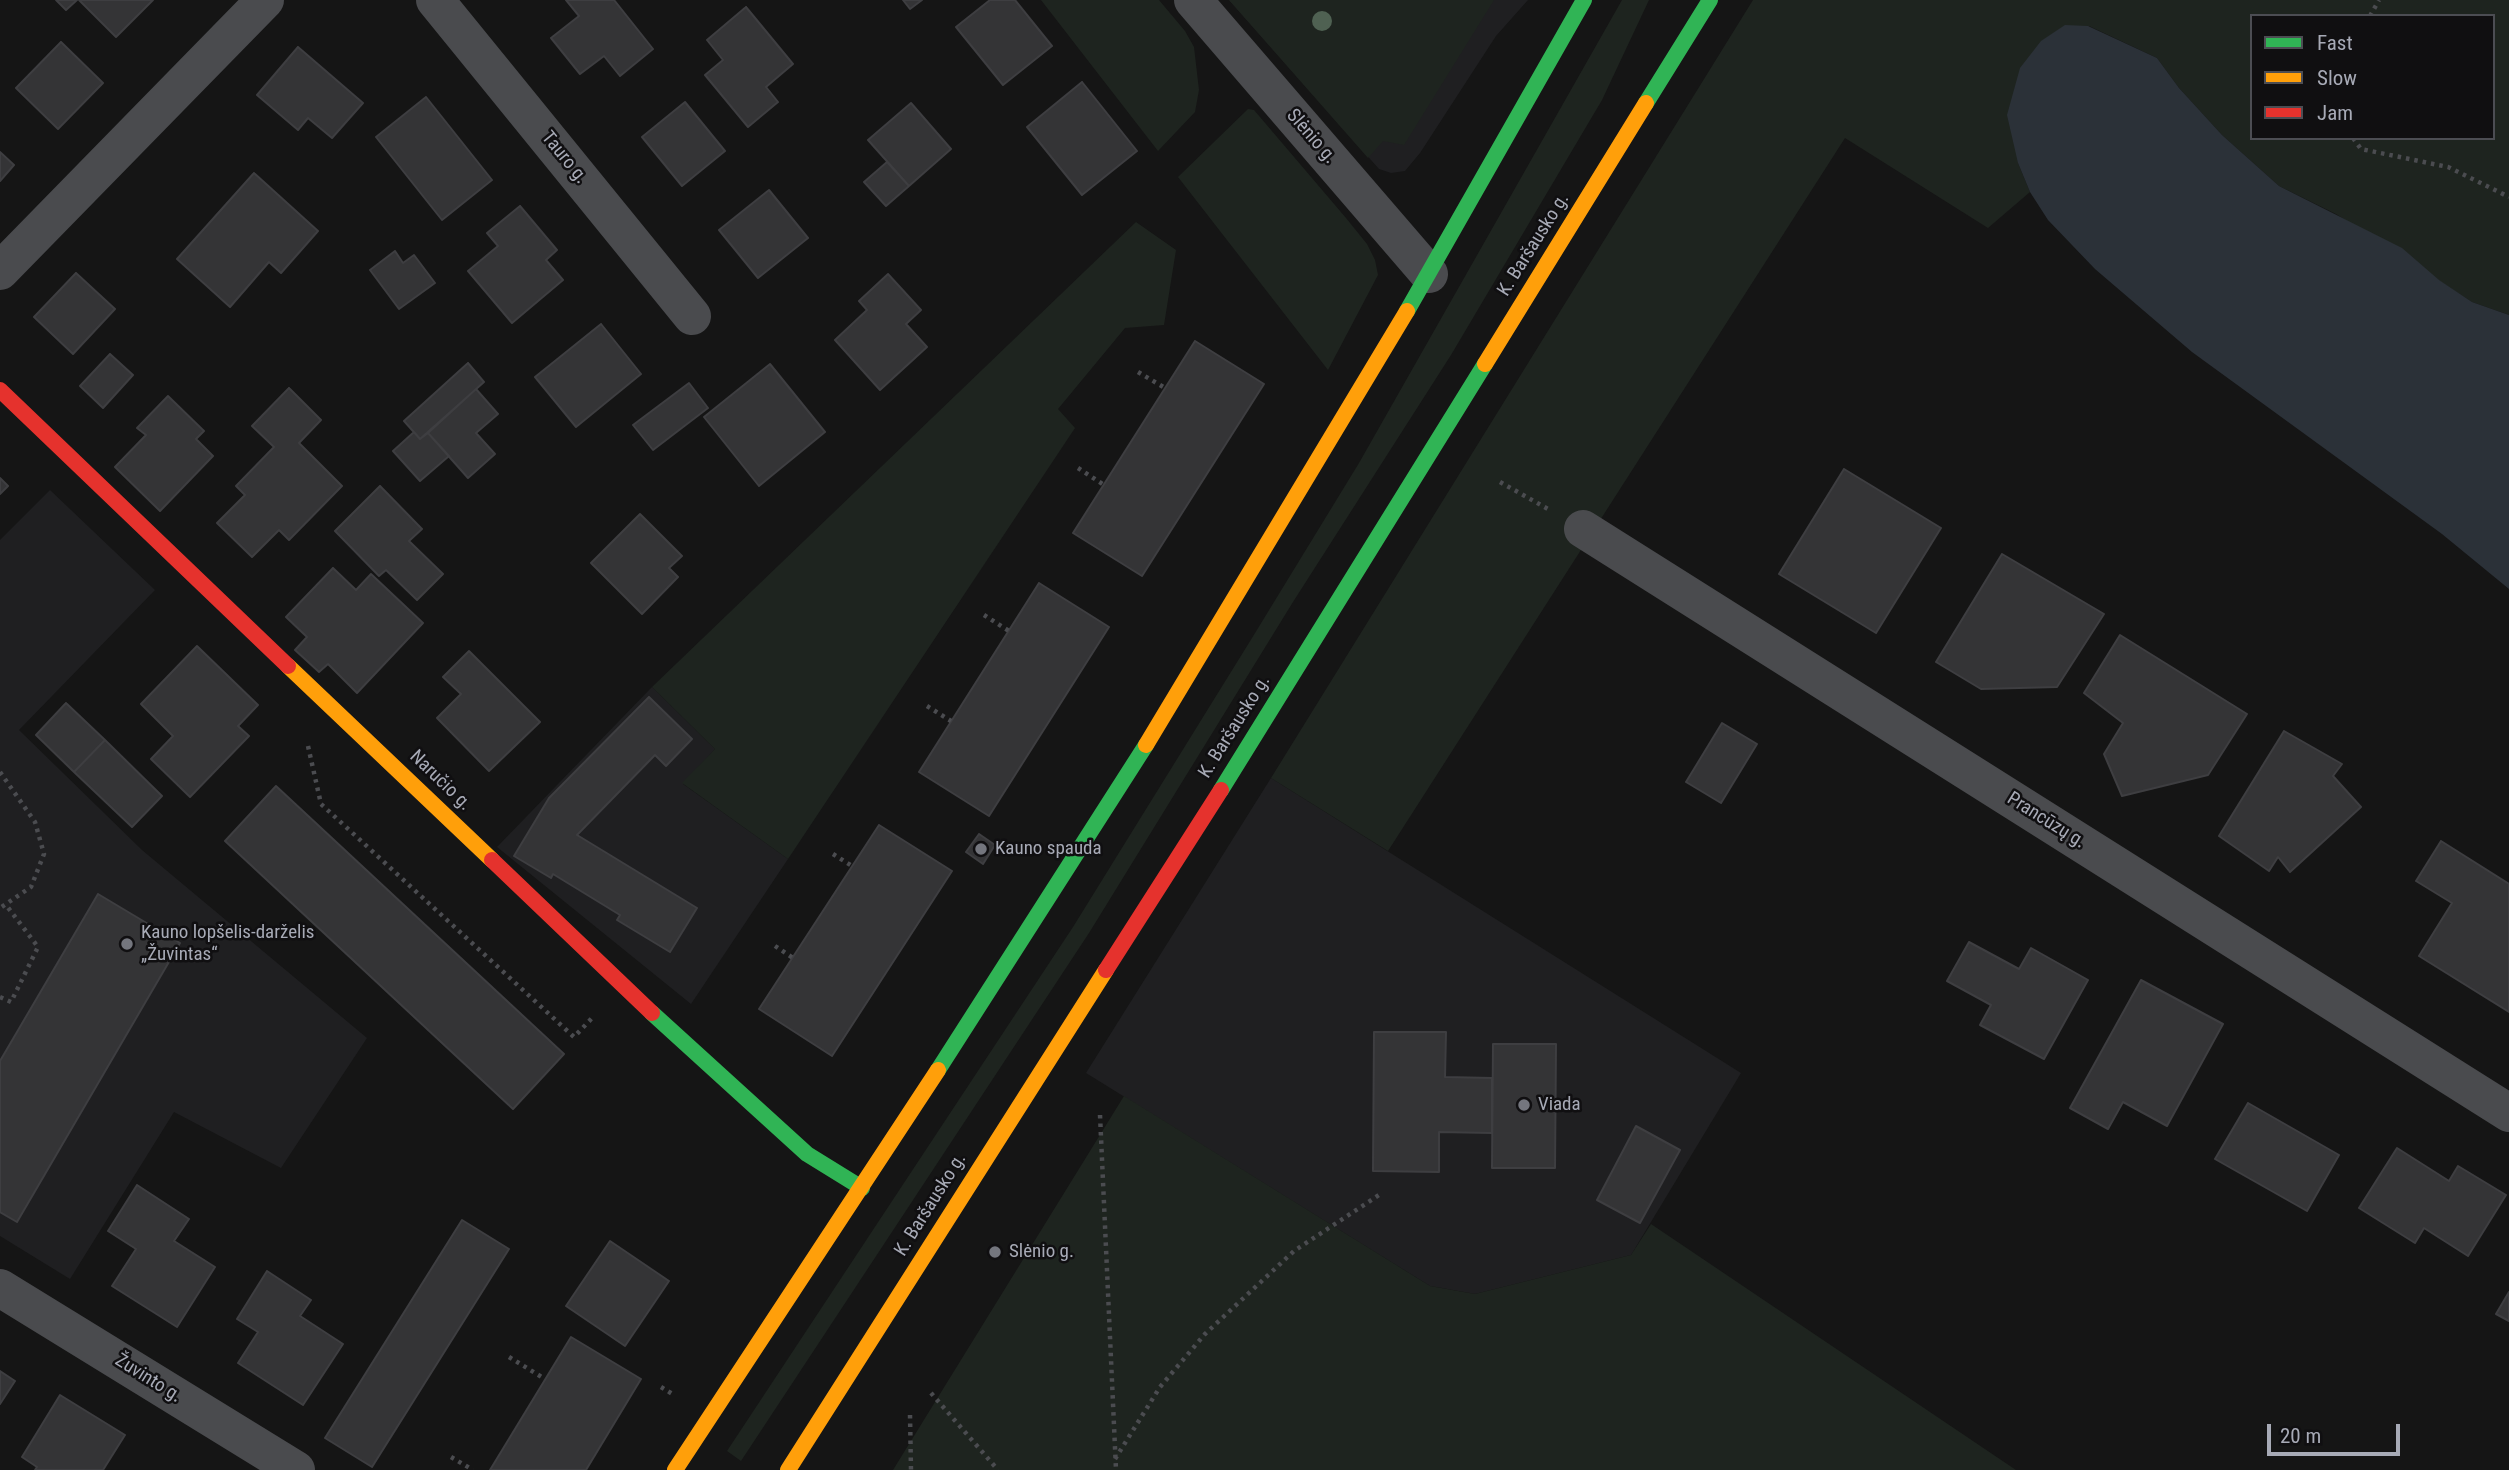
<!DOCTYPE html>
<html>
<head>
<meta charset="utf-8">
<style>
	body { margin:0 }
	#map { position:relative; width:2509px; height:1470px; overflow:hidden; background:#151515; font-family:"Roboto Condensed",sans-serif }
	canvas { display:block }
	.legend { position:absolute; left:2250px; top:14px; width:245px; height:126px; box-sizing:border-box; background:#100f11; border:2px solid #4c4d53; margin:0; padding:9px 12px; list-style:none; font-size:21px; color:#a7aab6 }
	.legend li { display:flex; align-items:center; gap:14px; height:35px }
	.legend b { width:35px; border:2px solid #4c4d53 }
	.scale { position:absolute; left:2267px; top:1424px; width:133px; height:32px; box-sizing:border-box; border:4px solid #a7aab6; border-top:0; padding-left:9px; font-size:21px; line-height:24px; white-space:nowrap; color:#a7aab6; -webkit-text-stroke:5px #100f11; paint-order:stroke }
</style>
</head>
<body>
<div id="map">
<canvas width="2509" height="1470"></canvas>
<ul class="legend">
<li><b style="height:9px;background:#30b455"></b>Fast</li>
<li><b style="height:9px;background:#ff9f0a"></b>Slow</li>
<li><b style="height:9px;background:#e5322d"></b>Jam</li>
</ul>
<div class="scale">20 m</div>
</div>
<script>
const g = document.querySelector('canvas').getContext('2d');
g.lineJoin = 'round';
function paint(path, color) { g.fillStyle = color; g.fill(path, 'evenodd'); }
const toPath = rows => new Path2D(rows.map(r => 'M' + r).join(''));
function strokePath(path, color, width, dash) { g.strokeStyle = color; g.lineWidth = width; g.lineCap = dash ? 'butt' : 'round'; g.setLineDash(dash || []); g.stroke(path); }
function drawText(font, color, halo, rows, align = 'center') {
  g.font = font + ' "Roboto Condensed",sans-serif'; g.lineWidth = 5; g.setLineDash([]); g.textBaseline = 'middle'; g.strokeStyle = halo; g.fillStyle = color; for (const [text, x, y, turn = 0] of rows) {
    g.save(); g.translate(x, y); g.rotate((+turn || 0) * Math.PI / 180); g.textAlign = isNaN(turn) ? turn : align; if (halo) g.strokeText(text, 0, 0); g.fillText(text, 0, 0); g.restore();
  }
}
paint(toPath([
	[1229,0,1528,0,1496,36,1420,153,1405,171,1391,173,1379,169],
	[50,490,155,590,19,730,142,850,367,1038,281,1168,174,1112,70,1279,0,1236,0,540],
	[652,687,715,749,683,784,788,859,691,1004,497,847],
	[1271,778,1741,1073,1631,1255,1475,1294,1430,1286,1086,1073]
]), '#1f1f21');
paint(toPath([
	[1041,0,1159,0,1185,31,1194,47,1199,90,1195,112,1158,151],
	[1229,0,1494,0,1404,145,1383,141,1368,158],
	[1622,0,1649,0,1602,100,1451,355,1293,602,1089,933,741,1461,727,1451,1073,927,1252,638,1359,463],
	[1753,0,2509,0,2509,315,2472,302,2336,214,2279,186,2222,135,2179,88,2157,58,2089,26,2018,163,2030,192,1988,228,1845,138,1388,851,1271,778],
	[2252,16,2493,16,2493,138,2252,138],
	[1248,109,1254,110,1346,218,1367,244,1375,260,1378,275,1328,370,1178,177],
	[1136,222,1176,250,1164,325,1125,328,1058,409,1075,428,788,859,682,783,715,749,652,687],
	[1124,1096,1430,1286,1475,1294,1631,1255,1651,1224,2016,1470,893,1470]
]), '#1e241f');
paint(toPath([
	[2065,25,2088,26,2157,58,2179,88,2222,135,2279,186,2402,248,2439,280,2472,302,2509,315,2509,589,2442,534,2192,352,2095,269,2048,220,2030,192,2018,163,2007,115,2020,68,2041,41]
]), '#2b3138');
const building = toPath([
	[56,0,77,0,66,10,56,0],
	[79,0,153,0,116,37,79,0],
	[566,0,614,0,653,49,620,76,604,56,580,74,551,38,579,16,566,0],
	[903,0,922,0,910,9,903,0],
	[990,0,1015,0,1052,46,1003,85,956,27,990,0],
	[746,7,793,64,766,87,778,102,748,127,705,75,723,60,707,40,746,7],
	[61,42,103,83,58,129,16,88,61,42],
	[298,47,363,103,332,138,308,118,298,130,257,95,298,47],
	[1082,82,1137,151,1082,195,1027,127,1082,82],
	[426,97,492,180,442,220,376,137,426,97],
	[685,102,725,151,682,186,642,137,685,102],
	[911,103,951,149,909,186,868,140,911,103],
	[0,152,14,165,0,181,0,152],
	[887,162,909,186,886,206,864,182,887,162],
	[254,173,318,231,281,273,269,262,230,307,177,259,254,173],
	[769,190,808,238,758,278,719,230,769,190],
	[520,206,557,250,546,260,563,280,512,323,468,271,498,246,487,233,520,206],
	[395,251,403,263,414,255,435,283,399,309,370,270,395,251],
	[76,273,115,309,73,354,34,317,76,273],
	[888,274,921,310,906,324,927,347,880,390,835,340,867,310,859,301,888,274],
	[601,324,641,374,576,427,535,377,601,324],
	[1195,341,1264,384,1142,576,1073,533,1195,341],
	[110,354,133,375,103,408,80,386,110,354],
	[468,363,484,382,420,439,404,421,468,363],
	[770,364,825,432,759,486,704,417,770,364],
	[689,383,708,408,653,450,633,425,689,383],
	[289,388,321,420,299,443,342,486,289,540,279,530,252,557,217,523,245,495,236,486,274,447,252,426,289,388],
	[476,389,498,414,476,433,495,454,468,478,428,433,476,389],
	[168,396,204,431,196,439,213,456,160,511,115,467,146,435,137,428,168,396],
	[414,432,420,439,428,433,449,456,420,481,393,451,414,432],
	[1844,469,1941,528,1876,633,1779,574,1844,469],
	[0,478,8,486,0,494,0,478],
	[380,486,422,529,409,541,443,574,417,600,386,570,379,576,335,531,380,486],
	[640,514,682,556,669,568,678,577,642,614,591,563,640,514],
	[2002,554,2104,614,2057,687,1981,689,1936,662,2002,554],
	[333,568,356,590,371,574,423,623,357,693,328,664,319,672,295,650,307,637,286,617,333,568],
	[1039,583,1109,627,989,816,919,772,1039,583],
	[2120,635,2247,714,2208,775,2122,796,2104,754,2123,723,2084,693,2120,635],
	[197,646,258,705,238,726,249,736,190,797,151,759,173,736,141,704,197,646],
	[469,651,540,722,489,771,437,718,461,694,443,677,469,651],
	[649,697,692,739,666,766,655,755,577,835,697,908,670,952,617,920,620,915,553,874,551,878,514,856,549,798,649,697],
	[66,703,105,740,74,772,36,735,66,703],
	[1722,723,1757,744,1721,803,1686,782,1722,723],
	[2284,731,2342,764,2333,776,2361,807,2290,872,2278,857,2269,871,2219,836,2284,731],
	[105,740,162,796,132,827,74,772,105,740],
	[276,786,564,1054,513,1109,225,841,276,786],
	[879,825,952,871,832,1056,759,1009,879,825],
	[979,834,995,845,983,864,966,852,979,834],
	[2441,841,2509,884,2509,1012,2419,956,2452,903,2416,881,2441,841],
	[98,894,180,943,17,1222,0,1212,0,1061,98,894],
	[1969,942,2019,969,2031,948,2088,980,2044,1059,1980,1025,1991,1005,1947,981,1969,942],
	[2141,980,2223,1024,2167,1126,2123,1102,2108,1129,2070,1108,2141,980],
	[1374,1032,1446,1032,1445,1077,1492,1078,1492,1133,1439,1132,1439,1172,1373,1171,1374,1032],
	[1493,1044,1556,1044,1555,1168,1492,1168,1493,1044],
	[2248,1103,2339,1155,2307,1211,2215,1159,2248,1103],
	[1636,1126,1680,1150,1640,1223,1597,1200,1636,1126],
	[2397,1148,2449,1181,2458,1166,2506,1195,2468,1256,2424,1228,2415,1243,2359,1208,2397,1148],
	[137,1185,189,1219,174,1241,215,1267,177,1327,112,1286,136,1249,108,1231,137,1185],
	[462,1220,509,1249,372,1467,325,1438,462,1220],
	[610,1241,669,1281,625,1346,566,1306,610,1241],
	[267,1271,311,1300,300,1316,343,1344,303,1405,238,1363,258,1332,237,1319,267,1271],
	[2509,1292,2509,1321,2496,1314,2509,1292],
	[571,1337,641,1379,586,1470,490,1470,571,1337],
	[0,1371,15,1381,0,1404,0,1371],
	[60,1395,125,1435,103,1470,35,1470,37,1467,22,1457,60,1395]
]);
paint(building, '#343436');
strokePath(building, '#3e3e41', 2);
strokePath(toPath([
	[2370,16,2379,0],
	[2353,138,2361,149,2448,167,2509,197],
	[1138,372,1165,388],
	[1078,468,1104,485],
	[1500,482,1548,509],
	[984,615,1009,631],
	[927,706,951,721],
	[308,746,321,804,574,1037,593,1017],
	[0,772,35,822,44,854,31,887,0,908],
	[833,854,852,866],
	[775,946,793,958],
	[0,997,11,1002,38,947,6,905],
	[1100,1115,1116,1470],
	[509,1357,545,1379],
	[661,1387,674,1395],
	[931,1393,998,1470],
	[910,1415,911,1470],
	[451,1457,473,1470],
	[1115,1459,1160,1387,1205,1334,1294,1251,1379,1195]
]), '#4b4c50', 4.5, [3.5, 5]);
strokePath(toPath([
	[435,0,692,316],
	[1193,0,1429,274],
	[0,271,265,0],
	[1583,529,2509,1113],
	[0,1288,296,1470]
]), '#4a4b4e', 38);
strokePath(toPath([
	[1646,103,1710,0],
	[1407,311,1584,0],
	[1221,790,1485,364],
	[652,1013,807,1154,862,1188],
	[938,1070,1146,745]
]), '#30b455', 16);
strokePath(toPath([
	[1485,364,1646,103],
	[288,666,492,860],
	[1146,745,1407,311],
	[675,1470,938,1070],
	[788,1470,1106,970]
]), '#ff9f0a', 16);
strokePath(toPath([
	[0,390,288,666],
	[492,860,652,1013],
	[1106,970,1221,790]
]), '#e5322d', 16);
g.fillStyle = '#4f6152';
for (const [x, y] of [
	[1322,21]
]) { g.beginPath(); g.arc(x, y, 10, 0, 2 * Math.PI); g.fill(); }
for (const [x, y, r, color] of [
	[981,849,7,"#74767e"],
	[127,944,7,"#74767e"],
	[1524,1105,7,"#74767e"],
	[995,1252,7,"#74767e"]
]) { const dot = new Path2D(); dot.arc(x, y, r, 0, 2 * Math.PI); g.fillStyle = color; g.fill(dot); strokePath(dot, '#100f11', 2.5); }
drawText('19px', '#a7aab6', '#100f11', [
	["Slėnio g.",1311,137,49],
	["Tauro g.",564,158,51],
	["K. Baršausko g.",1534,245,-58],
	["K. Baršausko g.",1235,727,-58],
	["Naručio g.",440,781,44],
	["Prancūzų g.",2046,821,32],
	["K. Baršausko g.",931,1205,-58],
	["Žuvinto g.",148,1379,32]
]);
drawText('19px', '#a7aab6', '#100f11', [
	["Kauno spauda",995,849],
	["Kauno lopšelis-darželis",141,933],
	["„Žuvintas“",141,955],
	["Viada",1538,1105],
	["Slėnio g.",1009,1252]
], 'left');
</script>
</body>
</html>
